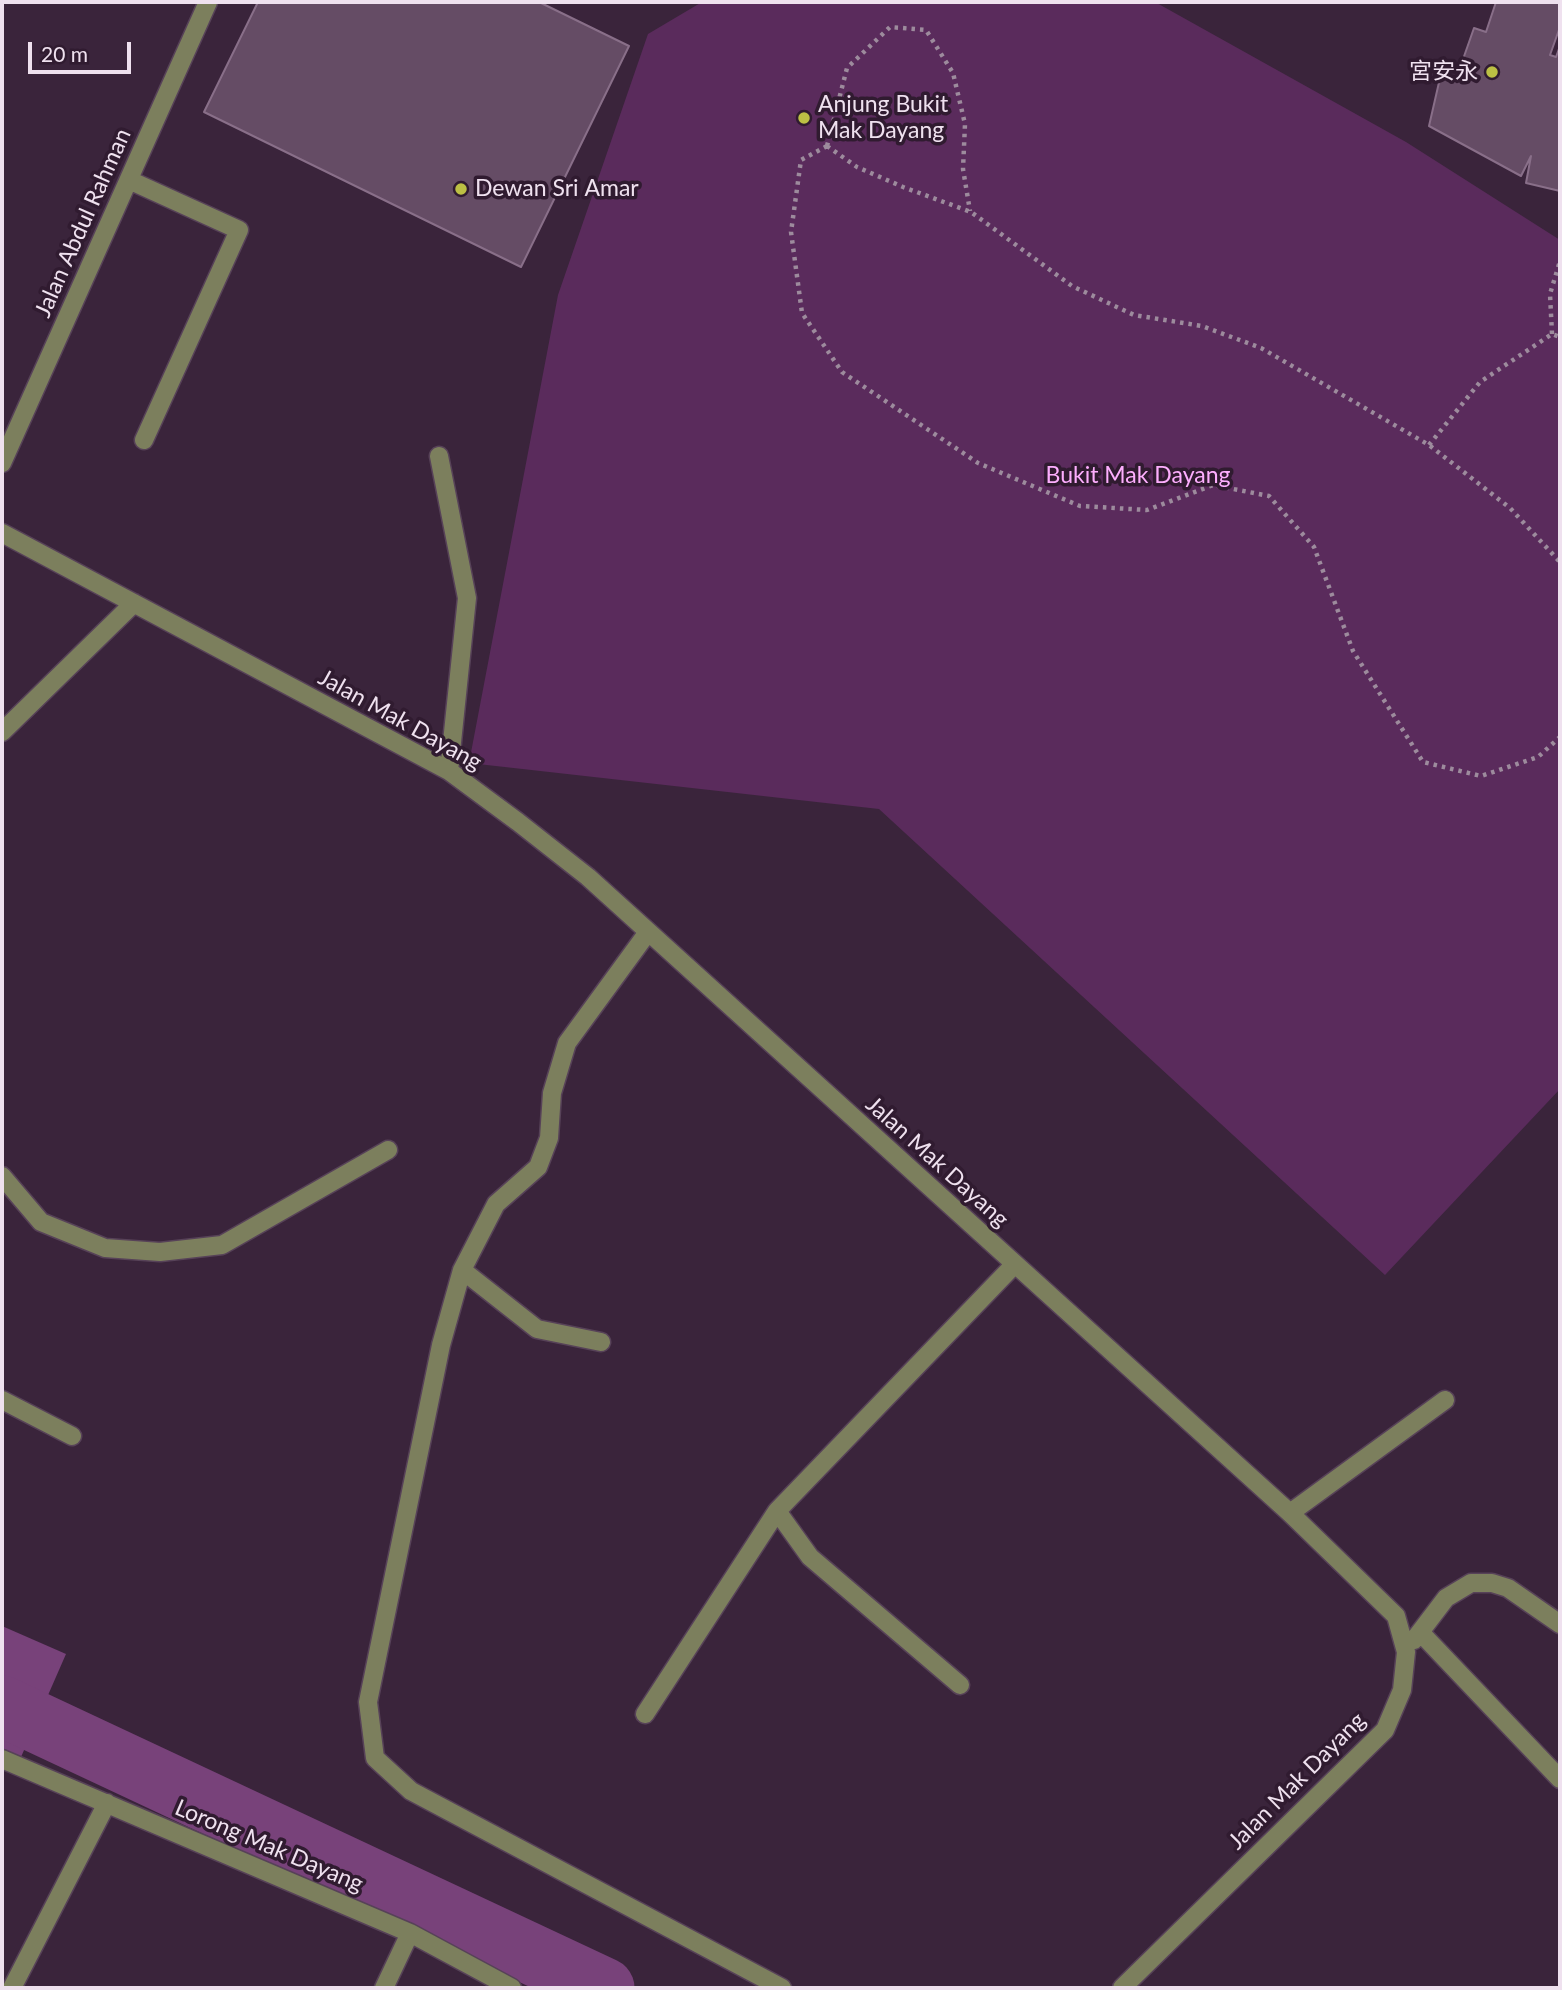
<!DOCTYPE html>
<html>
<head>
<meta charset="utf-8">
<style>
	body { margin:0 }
	#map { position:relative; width:1562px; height:1990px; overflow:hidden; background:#3a243b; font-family:Lato,sans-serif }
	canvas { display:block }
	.frame { position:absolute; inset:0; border:4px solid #efe1ef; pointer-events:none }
	.scale { position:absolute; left:28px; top:42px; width:103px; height:32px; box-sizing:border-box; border:4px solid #efe1ef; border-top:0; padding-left:9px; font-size:21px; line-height:24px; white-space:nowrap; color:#efe1ef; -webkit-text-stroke:5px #301b30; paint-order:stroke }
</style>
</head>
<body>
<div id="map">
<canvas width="1562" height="1990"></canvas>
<div class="frame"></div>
<div class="scale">20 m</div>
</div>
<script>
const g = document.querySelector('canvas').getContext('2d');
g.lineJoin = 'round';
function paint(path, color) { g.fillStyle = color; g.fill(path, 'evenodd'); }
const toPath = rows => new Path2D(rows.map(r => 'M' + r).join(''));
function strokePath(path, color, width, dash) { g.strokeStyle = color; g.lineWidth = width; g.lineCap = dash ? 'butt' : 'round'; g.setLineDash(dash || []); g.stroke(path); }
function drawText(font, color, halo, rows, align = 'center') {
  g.font = font + ' Lato,"Noto Sans SC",sans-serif'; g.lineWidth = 7; g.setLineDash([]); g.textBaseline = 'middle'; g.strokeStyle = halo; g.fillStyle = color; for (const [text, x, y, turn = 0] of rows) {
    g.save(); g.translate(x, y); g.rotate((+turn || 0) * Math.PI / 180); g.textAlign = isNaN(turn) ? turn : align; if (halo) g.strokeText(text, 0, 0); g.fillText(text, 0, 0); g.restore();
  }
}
paint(toPath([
	[702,2,1155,2,1406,142,1560,240,1560,1089,1385,1275,879,809,469,763,558,295,648,34]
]), '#5a2b5c');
paint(toPath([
	[2,1626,66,1654,21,1757,2,1748]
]), '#78427a');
strokePath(toPath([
	[2,1706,604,1988]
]), '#78427a', 61);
const building = toPath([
	[258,2,539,2,629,46,521,267,204,112,258,2],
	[1496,2,1560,2,1560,27,1550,55,1556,57,1560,46,1560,191,1526,183,1531,156,1521,176,1429,126,1440,78,1455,82,1474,28,1486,32,1496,2]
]);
paint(building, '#654c65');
strokePath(building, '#896f89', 2);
const minor = toPath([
	[129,180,239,230,144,440],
	[439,456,467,598,449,771],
	[2,463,208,2],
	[2,533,449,771,518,822,588,877,1290,1513,1396,1616,1406,1652,1402,1690,1385,1730,1122,1988],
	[2,732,134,603],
	[648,932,567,1043,552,1093,549,1138,538,1167,496,1204,462,1270,441,1345,368,1702,375,1758,411,1791,782,1988],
	[2,1176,41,1222,105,1248,160,1252,222,1245,388,1150],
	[462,1270,537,1329,601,1342],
	[2,1400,72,1436],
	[1290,1513,1445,1400],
	[1420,1632,1560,1779],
	[1414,1640,1446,1598,1471,1583,1492,1583,1508,1588,1560,1624],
	[960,1685,810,1557,777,1511,1014,1265],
	[645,1714,777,1511],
	[2,1759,410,1933,512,1988],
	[12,1988,107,1803],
	[384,1988,410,1933]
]);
strokePath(minor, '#574258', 21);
strokePath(toPath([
	[827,146,801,160,791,232,802,313,842,372,978,463,1080,506,1147,510,1213,485,1269,496,1314,547,1353,651,1423,762,1481,776,1538,757,1560,737],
	[827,146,857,167,903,187,971,212,1072,286,1134,315,1202,326,1261,348,1429,445,1510,508,1560,562],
	[827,146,847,68,890,27,926,30,953,73,965,124,963,169,970,211],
	[1552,334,1550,294,1560,261],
	[1429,445,1480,382,1552,334,1560,337]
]), '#9d8b9d', 4.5, [3.5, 5]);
strokePath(minor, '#7c7f5d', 18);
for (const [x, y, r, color] of [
	[1492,72,7,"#bcc044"],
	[804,118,7,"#bcc044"],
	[461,189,7,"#bcc044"]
]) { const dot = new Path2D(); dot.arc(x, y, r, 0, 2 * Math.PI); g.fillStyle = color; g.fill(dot); strokePath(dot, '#301b30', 2.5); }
drawText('23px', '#efe1ef', '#301b30', [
	["宮安永",1478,72,"right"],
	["Anjung Bukit",818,105],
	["Mak Dayang",818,131],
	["Dewan Sri Amar",475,189]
], 'left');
drawText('23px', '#efe1ef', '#301b30', [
	["Jalan Abdul Rahman",83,223,-66],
	["Jalan Mak Dayang",400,720,29],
	["Jalan Mak Dayang",937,1162,42],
	["Jalan Mak Dayang",1297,1781,-45],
	["Lorong Mak Dayang",269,1846,23]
]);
drawText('23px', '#fdaefe', '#301b30', [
	["Bukit Mak Dayang",1138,476]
]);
</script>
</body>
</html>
